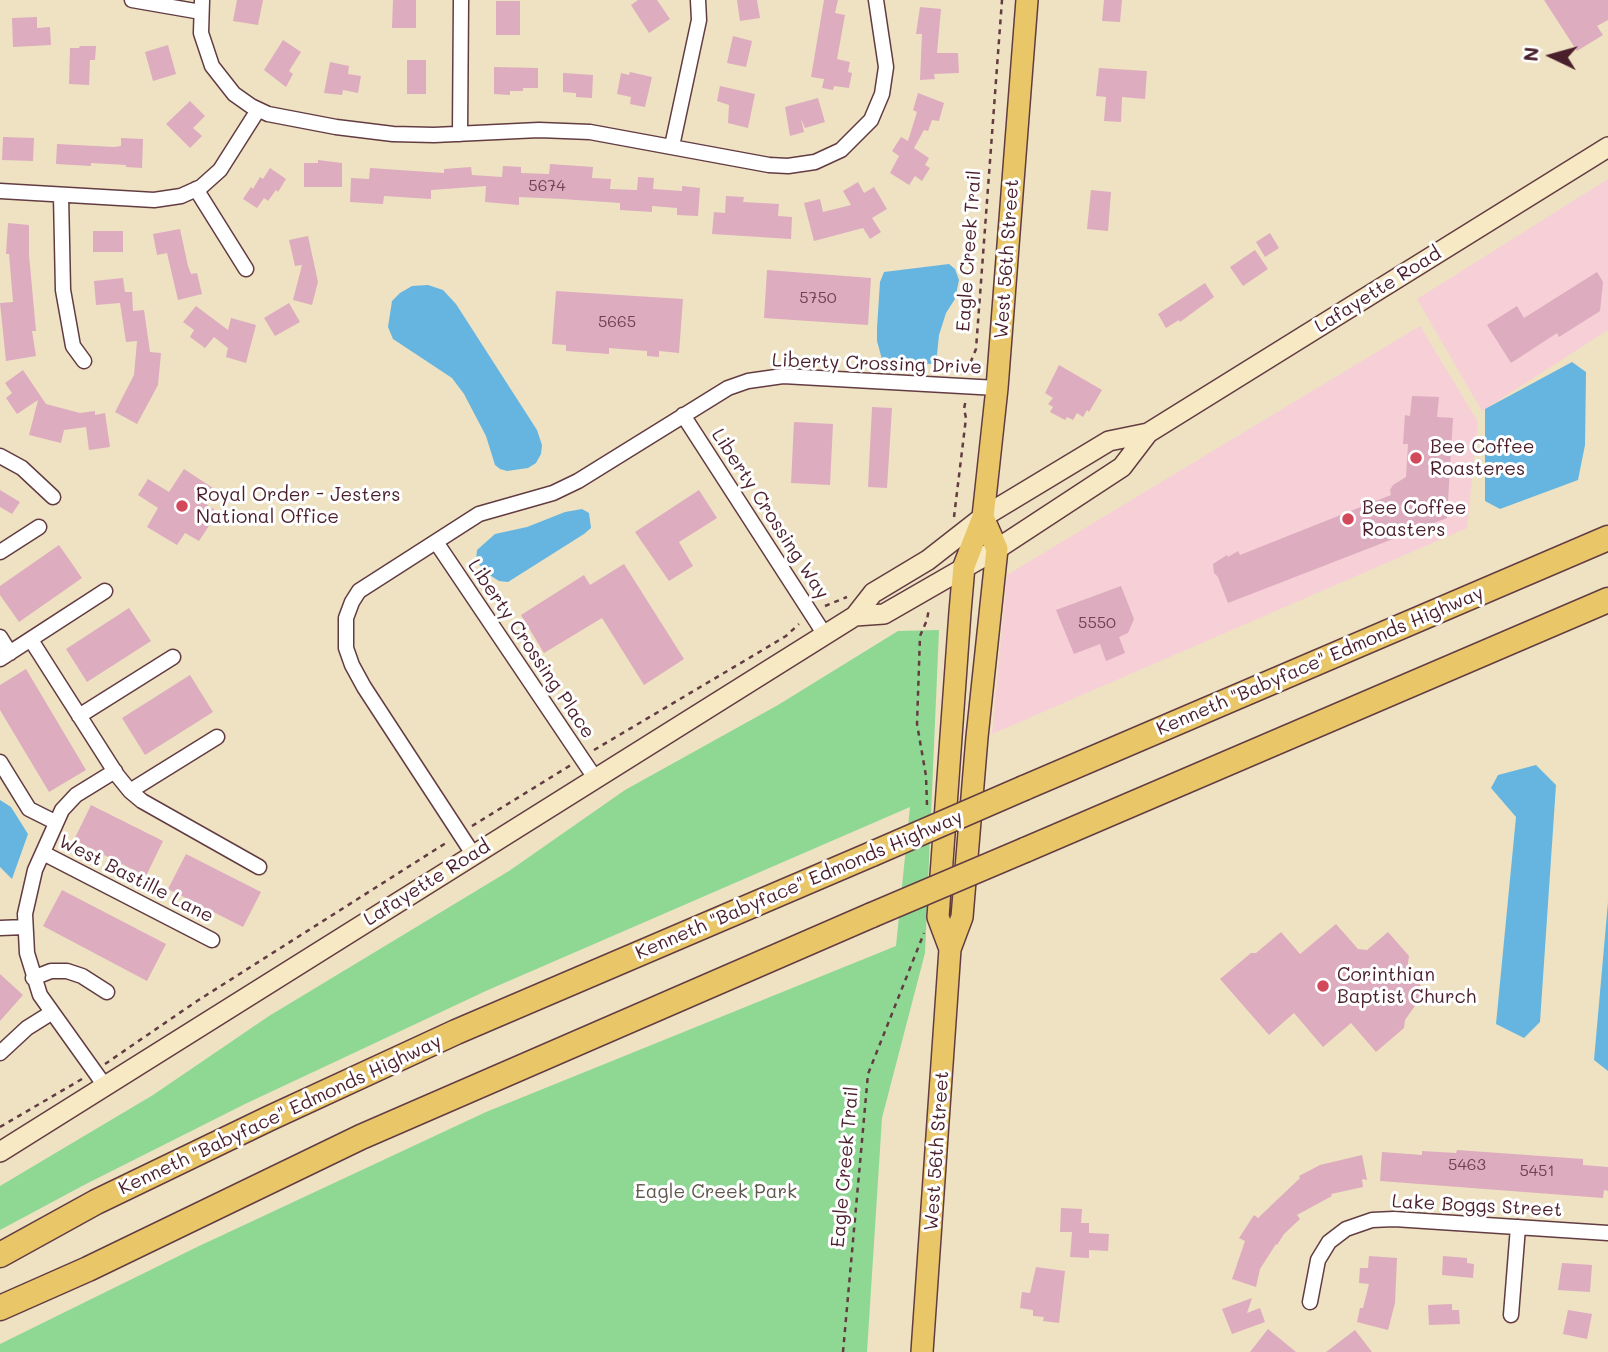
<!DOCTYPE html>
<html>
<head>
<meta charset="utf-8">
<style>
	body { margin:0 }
	#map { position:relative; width:1608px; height:1352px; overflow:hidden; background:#eee2c3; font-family:Mali,sans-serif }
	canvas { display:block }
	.north { position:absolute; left:1517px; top:21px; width:70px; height:70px; -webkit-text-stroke:5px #fff; paint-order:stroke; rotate:275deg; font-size:19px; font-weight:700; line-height:28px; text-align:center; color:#4a1f2b }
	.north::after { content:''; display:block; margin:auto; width:24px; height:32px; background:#4a1f2b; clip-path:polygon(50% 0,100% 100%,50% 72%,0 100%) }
</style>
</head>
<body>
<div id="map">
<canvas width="1608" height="1352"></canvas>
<div class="north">N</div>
</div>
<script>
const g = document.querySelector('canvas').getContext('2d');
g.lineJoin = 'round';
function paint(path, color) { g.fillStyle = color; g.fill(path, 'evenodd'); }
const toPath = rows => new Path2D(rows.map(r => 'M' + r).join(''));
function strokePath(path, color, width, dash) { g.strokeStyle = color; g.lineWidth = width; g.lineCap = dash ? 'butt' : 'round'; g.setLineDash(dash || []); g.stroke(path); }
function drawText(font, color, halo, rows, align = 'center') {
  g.font = font + ' Mali,sans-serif'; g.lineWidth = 6; g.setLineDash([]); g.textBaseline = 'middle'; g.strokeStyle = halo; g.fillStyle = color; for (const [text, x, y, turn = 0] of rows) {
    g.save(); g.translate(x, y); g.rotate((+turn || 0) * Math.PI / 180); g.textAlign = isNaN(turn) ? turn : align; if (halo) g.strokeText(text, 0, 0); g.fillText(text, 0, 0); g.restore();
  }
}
paint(toPath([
	[1608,179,1608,330,1482,411,1417,299],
	[1420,326,1478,422,1467,528,992,734,1007,575]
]), '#f6cfd7');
paint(toPath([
	[939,630,925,953,882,1118,867,1352,0,1352,0,1344,197,1247,486,1112,896,946,910,807,488,990,245,1104,86,1184,0,1230,0,1186,153,1095,269,1016,509,871,625,790,778,705,898,631]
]), '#8ed894');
paint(toPath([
	[949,264,955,269,959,280,955,299,946,313,939,335,936,364,883,363,877,341,877,328,880,282,884,272],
	[428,285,443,290,456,304,537,430,542,445,541,454,536,463,528,468,507,471,500,469,495,465,486,436,464,394,452,378,393,339,388,327,392,301,400,293,412,286],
	[1572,362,1586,372,1585,445,1578,480,1500,509,1485,501,1485,409],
	[582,509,589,513,591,528,584,534,508,582,499,581,488,574,476,561,477,550,495,534,527,527,565,512],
	[1536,765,1556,785,1540,1022,1524,1038,1496,1024,1516,817,1491,788,1498,775],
	[0,800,11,807,28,834,12,879,0,867],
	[1608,902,1608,1071,1594,1060]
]), '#65b5e0');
paint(toPath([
	[237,0,263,0,258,25,233,21],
	[393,0,416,0,416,28,392,28],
	[638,0,657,0,670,19,649,33,631,5],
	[737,0,757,0,760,18,740,21],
	[824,0,838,0,835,13,845,15,837,59,850,62,848,72,852,73,849,88,834,86,833,90,822,88,824,79,811,77],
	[1104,0,1122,0,1120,22,1102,21],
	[1544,0,1608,0,1608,20,1597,26,1603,35,1577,51],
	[496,1,520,1,520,35,496,35],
	[920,7,941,9,937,53,958,53,959,73,934,74,935,79,920,80,922,34,916,34],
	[37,17,37,28,50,27,51,45,13,47,12,18],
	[733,36,752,41,746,67,727,63],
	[283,40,301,52,289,71,293,74,286,87,264,70],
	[168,45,176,74,153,81,145,52],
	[80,46,96,46,95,60,90,60,89,85,69,84,70,48,79,48],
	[407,60,426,60,426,94,407,94],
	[330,62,349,66,348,74,361,76,358,93,343,90,342,95,324,93],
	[494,67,538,68,538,88,523,88,523,91,510,91,510,95,494,94],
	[1099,68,1147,71,1145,99,1122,97,1121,122,1104,121,1106,97,1096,96],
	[630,72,652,77,645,107,630,104,631,97,617,94,621,73,629,75],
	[563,73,593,75,592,98,576,97,576,93,563,92],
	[720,86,755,94,748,128,728,123,729,105,717,101],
	[918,93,944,103,939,121,932,120,928,131,924,130,914,148,929,158,925,165,930,168,922,181,915,176,909,185,890,173,899,156,892,151,901,137,908,141,917,112,913,110],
	[818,98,825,122,805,128,801,119,804,132,790,136,785,107],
	[190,101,205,116,193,128,202,136,190,148,166,124],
	[3,137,34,138,33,161,2,160],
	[121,138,143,139,142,168,126,167,126,165,91,163,91,166,56,164,57,144,114,147,121,146],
	[318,160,342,163,342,187,304,187,304,163,318,163],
	[550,164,593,167,592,178,611,179,610,189,637,190,638,177,654,178,653,189,682,191,682,186,700,188,698,216,677,215,677,208,652,206,652,212,620,210,620,203,562,199,519,197,519,205,485,202,486,186,431,190,431,199,384,196,383,204,350,202,351,178,369,179,370,168,444,173,444,169,471,167,472,175,502,177,503,166,521,167,521,173,549,174],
	[270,168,286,179,278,192,276,190,268,201,264,198,257,208,243,199,251,187,253,189,260,177,263,179],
	[858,182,864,193,874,187,887,209,872,218,881,232,870,239,863,228,814,241,804,203,820,199,823,212,851,205,843,191],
	[1091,190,1111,192,1108,231,1087,229],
	[726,196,744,197,743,202,779,204,778,216,792,217,791,239,712,234,714,212,725,213],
	[8,223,29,225,29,255,36,331,32,331,36,356,6,361,0,303,13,302,9,254,6,254],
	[180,229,188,266,191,274,197,273,202,294,178,300,167,253,157,255,153,234],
	[93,231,123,231,123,252,93,252],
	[1270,233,1279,248,1265,257,1256,242],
	[308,236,318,282,312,305,293,300,302,265,295,266,289,240],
	[1255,250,1268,269,1243,286,1230,267],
	[767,270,871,278,868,325,764,318],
	[1597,272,1603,282,1600,311,1559,337,1557,333,1511,363,1487,325,1517,306,1524,318],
	[123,278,125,292,132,292,133,311,144,310,150,352,161,353,158,385,137,424,115,412,134,375,137,341,126,342,120,303,96,305,94,281],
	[1205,283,1214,297,1180,322,1179,320,1166,328,1158,314],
	[556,291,683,299,679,353,659,351,659,357,647,356,647,351,609,348,609,354,566,351,566,345,552,344],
	[289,303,300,322,275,336,264,318],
	[196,306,228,330,231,318,256,325,246,363,226,357,228,348,214,337,205,348,190,337,194,330,183,322],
	[1059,365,1102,390,1089,412,1087,410,1083,417,1077,413,1073,420,1067,417,1065,420,1050,412,1053,407,1048,404,1053,398,1045,393],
	[23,370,46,404,80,413,95,411,95,415,105,413,110,447,89,450,86,427,64,430,61,443,29,435,38,400,17,414,6,398,12,393,5,383],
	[1412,396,1439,397,1437,417,1453,418,1447,518,1228,603,1218,577,1214,573,1213,564,1227,555,1228,557,1238,551,1240,555,1391,495,1390,490,1393,485,1406,477,1408,444,1403,444,1405,415,1410,416],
	[872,407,892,408,887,488,868,487],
	[794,422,833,424,830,485,791,483],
	[184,469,216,490,206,504,218,512,199,541,185,533,177,545,147,527,158,508,138,495,148,479,169,492],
	[0,490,20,502,12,514,0,507],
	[699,490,717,518,679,542,693,566,669,581,635,532],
	[59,545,82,578,19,622,0,595,0,586],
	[624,564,684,659,644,685,602,618,544,653,521,615,584,575,590,585],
	[1121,586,1134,619,1128,633,1119,637,1125,653,1106,661,1100,644,1074,654,1056,610],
	[129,608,151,641,87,682,66,649],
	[26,669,86,770,49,792,0,710,0,685],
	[190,675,213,712,145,755,122,718],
	[91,805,163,841,146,876,74,840],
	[186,854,261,892,243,927,168,889],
	[62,890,166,944,147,981,43,926],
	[1336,924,1358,949,1367,950,1388,932,1409,956,1407,970,1414,971,1424,993,1405,1020,1404,1028,1376,1052,1351,1023,1323,1047,1294,1013,1269,1035,1220,979,1251,953,1256,953,1281,932,1300,954],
	[0,974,23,995,0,1021],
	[1457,1150,1583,1159,1583,1165,1608,1167,1608,1191,1604,1190,1603,1198,1380,1181,1382,1152,1422,1155,1422,1151,1456,1153],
	[1362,1155,1367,1180,1362,1179,1363,1187,1331,1194,1332,1196,1297,1215,1300,1219,1284,1234,1277,1245,1276,1244,1260,1269,1256,1287,1232,1279,1245,1241,1239,1238,1254,1215,1258,1218,1300,1178,1299,1176,1320,1165],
	[1061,1208,1082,1209,1081,1223,1089,1223,1089,1233,1109,1234,1108,1251,1089,1250,1089,1258,1070,1257,1072,1232,1060,1232],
	[1369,1256,1397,1258,1395,1303,1388,1330,1357,1322,1360,1308,1363,1308,1369,1284,1359,1283,1360,1268,1368,1268],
	[1443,1256,1467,1258,1467,1263,1474,1264,1473,1278,1442,1275],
	[1562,1263,1592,1265,1590,1292,1558,1290],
	[1036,1267,1065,1271,1059,1323,1043,1321,1044,1317,1033,1316,1033,1310,1020,1308,1022,1292,1030,1293],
	[1252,1298,1247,1313,1260,1308,1265,1322,1232,1334,1222,1309],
	[1452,1304,1452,1310,1459,1310,1460,1324,1429,1325,1428,1305],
	[1568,1310,1592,1314,1587,1339,1563,1334],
	[1268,1329,1296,1352,1250,1352],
	[1355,1330,1372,1352,1326,1352]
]), '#ddacbf');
const minor = toPath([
	[132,0,201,12],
	[202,0,201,33,212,66,234,94,251,106,268,114,336,127,393,134,434,135,539,130,590,132,769,165,788,166,815,162,841,150,871,120,882,94,886,67,876,0],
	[460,134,461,0],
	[672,146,699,20,698,0],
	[196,189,246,269],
	[0,191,154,200,181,196,201,187,220,170,258,110],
	[61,195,63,290,73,346,84,361],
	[683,415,825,635],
	[0,456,22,468,53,497],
	[436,542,595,778],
	[0,552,39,527],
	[0,637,10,653],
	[31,640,117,775,130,791,142,801,259,867],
	[0,659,105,591],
	[79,716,173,657],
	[0,762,29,809,55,822],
	[130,791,217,737],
	[43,853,212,940],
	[473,854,364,687,352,665,346,648,346,618,352,602,359,591,479,514,553,493,578,481,728,388,748,381,783,376,997,388],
	[0,928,25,927],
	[33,978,51,971,67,971,82,976,107,992],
	[0,1053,27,1028,51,1013],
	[105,1086,40,995,27,953,25,914,35,870,62,810,76,795,115,771],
	[1310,1302,1318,1260,1329,1242,1346,1229,1372,1220,1394,1219,1608,1233],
	[1511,1315,1518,1227]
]);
const secondary = toPath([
	[855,616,884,614,997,549,1122,467,1148,433,1608,147],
	[0,1152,855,616,873,593,928,560,983,517,1109,441,1148,433]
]);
const primary = toPath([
	[950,949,938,917,960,612,964,566,983,517,997,388,1027,0],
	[922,1352,950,949,962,917,977,737,997,549,983,517]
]);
const motorway = toPath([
	[1024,788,1608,538],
	[1025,850,1608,600],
	[0,1255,96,1202,270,1118,456,1032,872,854],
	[0,1308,88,1269,361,1137,872,915]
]);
strokePath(minor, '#633c42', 17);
strokePath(secondary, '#633c42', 22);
strokePath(primary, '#633c42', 24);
strokePath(motorway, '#633c42', 27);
strokePath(toPath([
	[969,372,969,366,976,349,1002,0],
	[954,517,966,418,964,409,966,399],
	[825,606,847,597],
	[594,750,761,651,786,636,799,624],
	[927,805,926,776,917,724,920,636,927,620,929,608],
	[472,826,571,765],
	[105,1064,197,1001,449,841],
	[0,1127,82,1079],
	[843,1352,868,1074,924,933]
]), '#633c42', 2.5, [5, 5]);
strokePath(minor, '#fff', 14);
strokePath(secondary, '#f6e9c3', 19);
strokePath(primary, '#e9c769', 21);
strokePath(motorway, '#e9c769', 24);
const motorwayBridge = toPath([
	[872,854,1024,788],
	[872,915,1025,850]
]);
strokePath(motorwayBridge, '#633c42', 27, []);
strokePath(motorwayBridge, '#e9c769', 24);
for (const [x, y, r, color] of [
	[1416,458,7,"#d1495b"],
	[182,506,7,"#d1495b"],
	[1348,519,7,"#d1495b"],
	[1323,986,7,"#d1495b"]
]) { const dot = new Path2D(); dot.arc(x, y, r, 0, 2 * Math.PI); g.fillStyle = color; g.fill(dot); strokePath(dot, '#fff', 2.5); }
drawText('16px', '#6f4250', null, [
	["5674",547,186],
	["5750",818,298],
	["5665",617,322],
	["5550",1097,623],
	["5463",1467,1165],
	["5451",1537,1171]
]);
drawText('19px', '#4a1f2b', '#fff', [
	["Eagle Creek Trail",969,251,-86],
	["West 56th Street",1007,259,-86],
	["Lafayette Road",1378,290,-32],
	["Liberty Crossing Drive",877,364,2],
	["Liberty Crossing Way",770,514,57],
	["Liberty Crossing Place",531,649,56],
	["Kenneth \"Babyface\" Edmonds Highway",1320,661,-23],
	["West Bastille Lane",136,879,27],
	["Lafayette Road",427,883,-32],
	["Kenneth \"Babyface\" Edmonds Highway",799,885,-23],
	["Kenneth \"Babyface\" Edmonds Highway",280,1115,-25],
	["West 56th Street",937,1151,-86],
	["Eagle Creek Trail",845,1167,-85],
	["Lake Boggs Street",1477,1206,3]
]);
drawText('19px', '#4a1f2b', '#fff', [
	["Bee Coffee",1430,447],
	["Roasteres",1430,469],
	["Royal Order - Jesters",196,495],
	["National Office",196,517],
	["Bee Coffee",1362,508],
	["Roasters",1362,530],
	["Corinthian",1337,975],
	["Baptist Church",1337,997]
], 'left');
drawText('19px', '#5e564a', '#fff', [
	["Eagle Creek Park",716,1192]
]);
</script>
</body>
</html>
